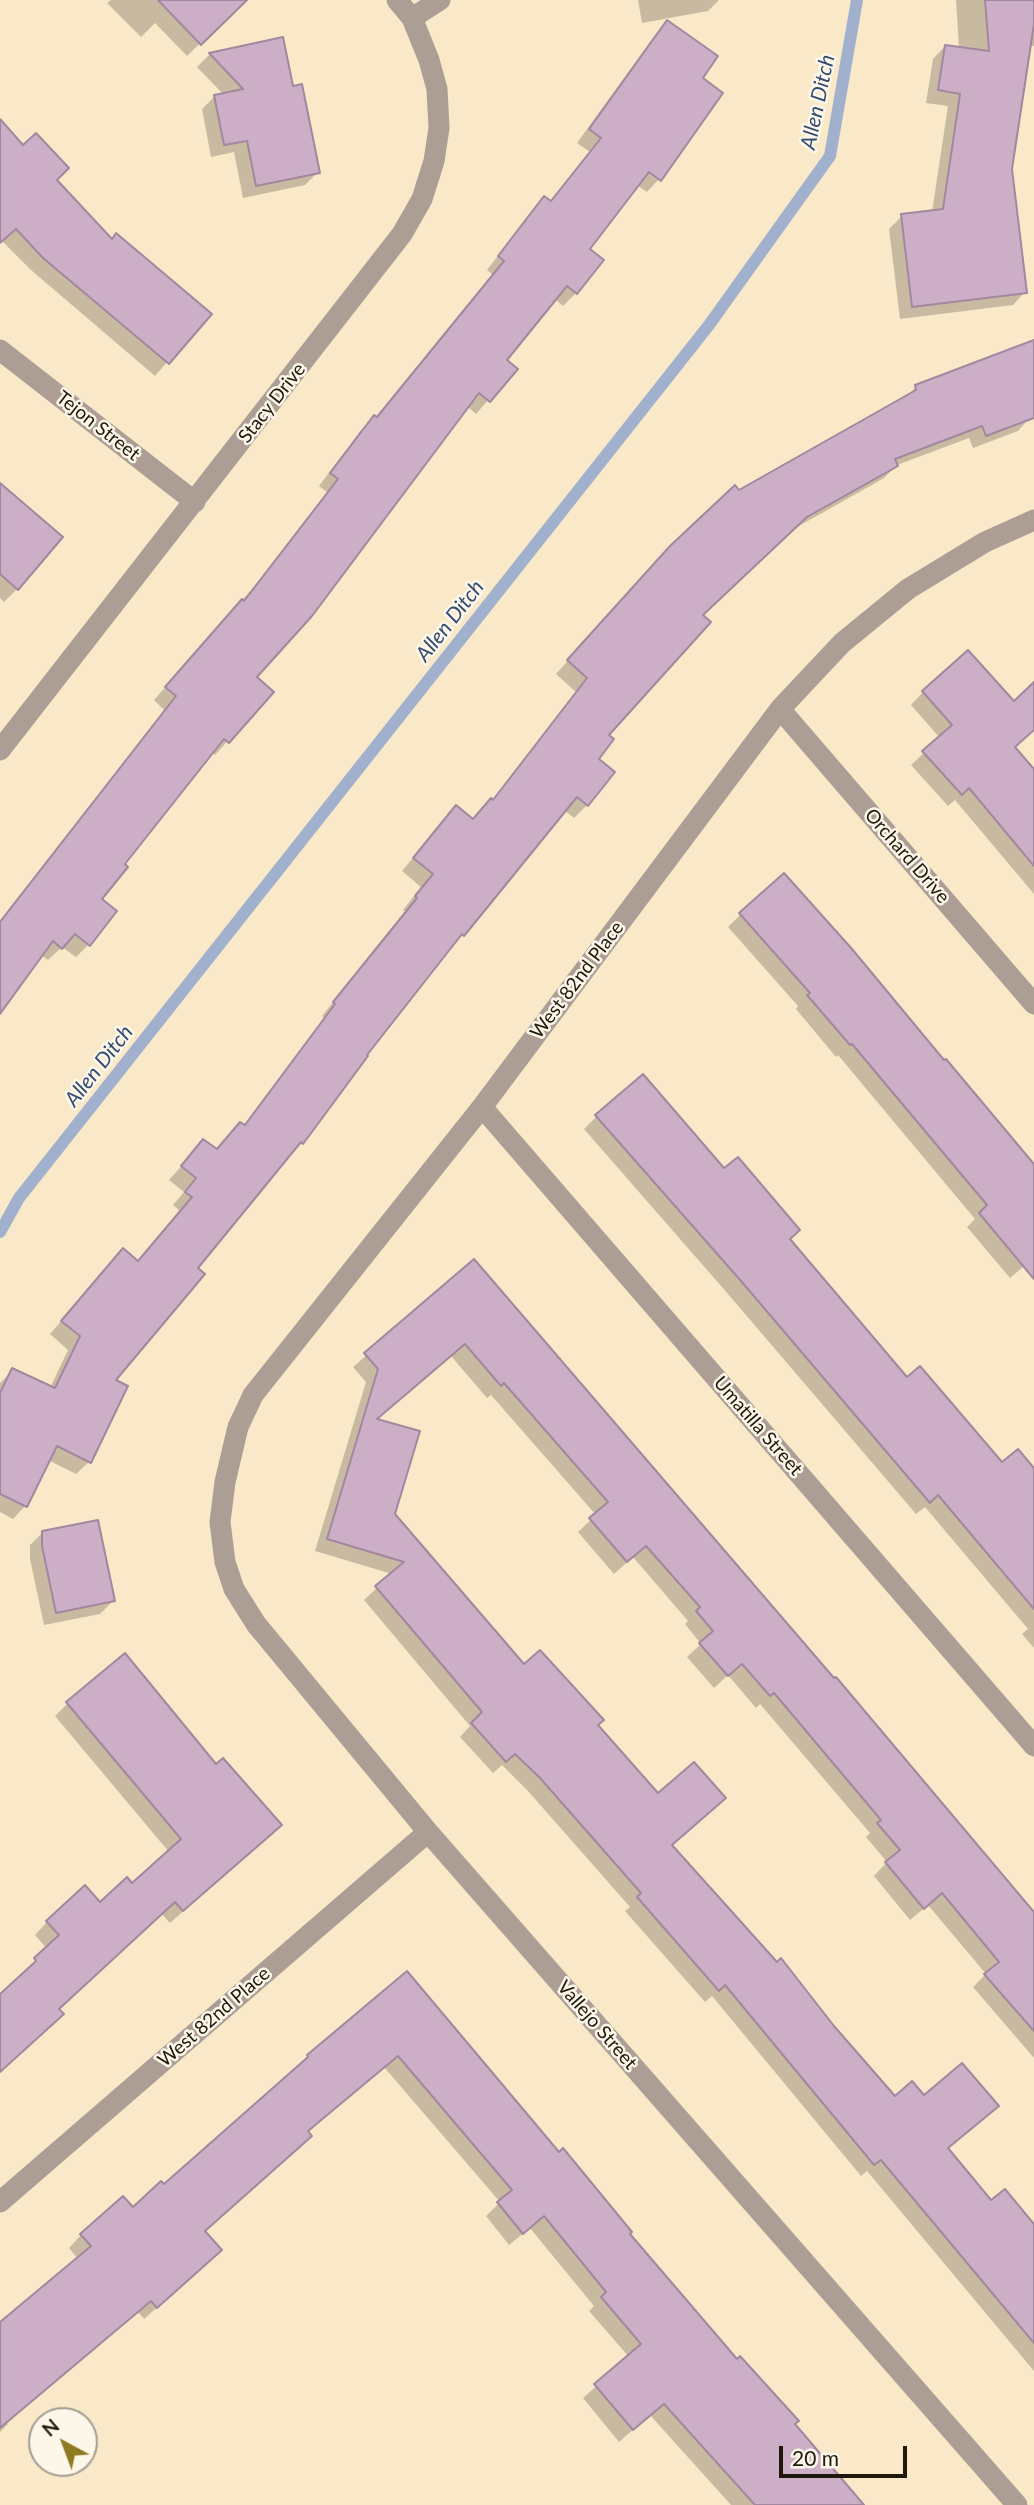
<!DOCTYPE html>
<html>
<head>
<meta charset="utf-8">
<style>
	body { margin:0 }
	#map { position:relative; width:1034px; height:2505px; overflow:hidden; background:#f9e9c8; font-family:Lato,sans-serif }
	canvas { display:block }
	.north { position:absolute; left:28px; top:2407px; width:70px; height:70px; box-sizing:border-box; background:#fdf7ea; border:2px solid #a49e92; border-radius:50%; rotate:319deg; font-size:19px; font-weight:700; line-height:28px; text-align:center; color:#1f190d }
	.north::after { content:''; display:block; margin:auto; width:24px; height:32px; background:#8e7a20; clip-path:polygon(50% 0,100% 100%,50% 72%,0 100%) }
	.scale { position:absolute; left:779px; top:2446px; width:128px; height:32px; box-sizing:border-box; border:4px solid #1f190d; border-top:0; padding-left:9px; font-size:21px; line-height:24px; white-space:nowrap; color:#1f190d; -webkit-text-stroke:5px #fdf7ea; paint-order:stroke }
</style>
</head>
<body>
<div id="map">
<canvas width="1034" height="2505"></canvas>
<div class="north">N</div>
<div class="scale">20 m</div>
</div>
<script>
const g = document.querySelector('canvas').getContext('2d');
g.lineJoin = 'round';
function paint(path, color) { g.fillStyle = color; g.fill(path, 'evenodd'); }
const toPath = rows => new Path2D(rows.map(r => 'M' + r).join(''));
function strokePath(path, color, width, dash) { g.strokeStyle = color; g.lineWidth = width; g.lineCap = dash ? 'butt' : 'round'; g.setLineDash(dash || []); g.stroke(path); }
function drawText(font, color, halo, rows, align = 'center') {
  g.font = font + ' Lato,sans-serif'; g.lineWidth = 5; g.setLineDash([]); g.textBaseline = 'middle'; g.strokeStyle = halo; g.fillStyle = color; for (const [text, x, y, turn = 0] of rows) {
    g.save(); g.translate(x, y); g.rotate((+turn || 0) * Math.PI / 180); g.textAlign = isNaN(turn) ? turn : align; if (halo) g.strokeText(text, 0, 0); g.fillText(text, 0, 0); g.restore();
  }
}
paint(toPath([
	[111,0,245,0,187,56,155,23,141,37,107,3],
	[638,0,719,0,708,11,642,23],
	[956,0,1034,0,1034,46,1029,46,1010,169,1025,292,1013,305,900,319,889,229,902,216,932,212,948,106,926,103,933,59,945,46,959,48],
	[667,22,700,78,659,179,647,192,637,185,588,249,576,293,563,306,555,299,505,360,515,369,476,414,467,406,254,677,272,692,215,755,212,752,122,864,100,899,115,911,88,945,76,957,62,947,48,960,41,955,0,1011,0,922,164,710,154,700,252,589,327,492,319,486,361,430,375,418,493,275,487,270,532,211,544,198,550,202,590,152,577,143,655,35],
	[282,39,292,88,318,172,305,185,243,198,234,152,211,157,202,109,214,97,224,95,197,67,210,54],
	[0,124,111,241,209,314,155,376,31,270,2,241,0,243],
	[1034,341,1034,413,1018,431,973,448,969,438,897,465,884,478,792,530,701,616,606,735,596,760,587,805,574,818,564,810,364,1056,366,1057,301,1142,195,1268,113,1381,89,1462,76,1474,48,1460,25,1506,13,1519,0,1512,0,1383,13,1370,50,1388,68,1350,50,1334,111,1263,137,1262,180,1211,173,1205,184,1192,169,1180,204,1141,216,1151,243,1126,324,1018,322,1016,405,911,403,910,421,887,402,871,456,807,472,820,492,800,576,692,556,674,658,561,739,492,902,400,916,387],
	[0,485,17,589,4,602,0,598],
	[923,692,1014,704,1034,700,1034,730,1013,748,1034,772,1034,894,955,800,948,806,911,765,940,738,911,705],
	[741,914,1034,1167,1034,1280,1023,1267,1010,1278,967,1227,975,1219,838,1055,836,1057,796,1009,798,1006,728,927],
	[597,1116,724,1171,788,1240,907,1380,1002,1465,1034,1471,1034,1648,1022,1634,1028,1629,925,1507,916,1514,728,1294,584,1129],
	[474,1262,1034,1913,1034,2058,973,1987,986,1974,928,1905,910,1920,874,1876,887,1862,866,1837,870,1833,760,1704,756,1708,728,1675,714,1688,687,1657,701,1644,685,1624,688,1621,633,1557,614,1574,578,1532,596,1515,491,1395,487,1398,451,1356,376,1420,393,1515,524,1667,596,1726,670,1846,895,2099,924,2097,984,2119,947,2149,991,2202,1034,2226,1034,2371,867,2171,861,2176,712,1996,705,2002,625,1911,630,1907,528,1791,502,1765,493,1773,460,1737,470,1726,364,1600,392,1574,315,1551,366,1382,353,1367],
	[43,1532,113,1601,100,1614,44,1625,30,1559,30,1545],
	[68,1703,267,1837,170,1923,161,1913,57,2009,0,2071,0,1996,47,1949,35,1935,47,1922,100,1905,132,1885,169,1852,55,1716],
	[406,1973,628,2234,862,2505,731,2505,650,2415,619,2442,583,2398,629,2357,589,2311,594,2306,530,2228,509,2245,486,2216,500,2202,384,2067,307,2133,203,2232,207,2263,144,2319,138,2312,6,2423,8,2424,0,2432,0,2325,78,2259,69,2248,81,2235,133,2209,163,2186,308,2056]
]), '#0003');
strokePath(toPath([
	[0,1232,19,1198,709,325,830,156,857,0]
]), '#a1b1cd', 12);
const building = toPath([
	[158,0,247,0,201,45,158,0],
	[985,0,1034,0,1034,24,1012,169,1027,293,912,307,901,214,943,209,960,94,938,90,945,45,989,51,985,0],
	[667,20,718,56,703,78,723,93,661,181,649,172,590,249,604,260,577,294,567,286,507,360,518,369,490,402,479,393,312,616,257,677,274,692,229,743,224,739,125,864,128,867,102,899,117,911,90,946,75,934,62,949,53,941,0,1014,0,922,176,696,165,687,242,599,244,601,338,479,330,473,374,415,377,417,504,261,498,256,544,196,551,201,601,138,589,129,667,20],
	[283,37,293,86,302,84,320,173,256,186,247,141,224,145,214,95,243,89,209,53,283,37],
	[0,119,23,145,36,133,69,168,57,180,112,239,116,233,212,314,169,364,43,258,16,229,0,243,0,119],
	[1034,340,1034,418,986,436,982,426,895,459,898,466,807,517,703,615,711,622,609,735,614,739,599,759,615,772,588,806,577,797,464,936,462,934,367,1055,368,1056,303,1144,301,1142,198,1268,205,1274,116,1380,128,1386,91,1463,57,1446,27,1507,0,1494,0,1393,12,1368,55,1388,80,1336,61,1321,123,1248,138,1261,192,1197,185,1192,196,1178,181,1166,203,1139,217,1149,240,1122,245,1125,335,1004,333,1002,417,898,415,896,433,874,413,858,456,805,473,819,491,798,493,800,587,678,567,660,670,546,735,485,739,490,916,390,915,385,1034,340],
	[0,483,63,537,18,590,0,574,0,483],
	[968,650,1014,701,1034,682,1034,730,1015,747,1034,769,1034,866,969,788,962,795,922,751,952,725,922,691,968,650],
	[784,873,852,949,944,1060,946,1059,1034,1164,1034,1279,979,1213,987,1205,852,1044,850,1045,807,995,810,993,739,913,784,873],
	[643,1074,724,1168,738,1157,800,1230,790,1239,907,1377,920,1366,1002,1462,1018,1449,1034,1468,1034,1609,938,1495,930,1503,741,1281,595,1115,643,1074],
	[474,1259,834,1678,836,1677,1034,1912,1034,2031,984,1974,999,1962,942,1893,924,1909,885,1862,900,1850,877,1823,881,1820,774,1693,770,1696,742,1664,728,1676,699,1643,713,1631,696,1611,700,1607,646,1546,627,1562,589,1518,608,1502,504,1383,501,1386,465,1344,377,1419,420,1431,395,1514,524,1664,540,1650,604,1720,598,1725,658,1793,694,1762,726,1798,672,1845,777,1962,781,1958,834,2026,895,2096,912,2081,924,2095,962,2063,999,2106,948,2148,991,2200,1005,2189,1034,2224,1034,2343,881,2160,874,2165,725,1985,719,1991,637,1897,641,1893,540,1778,515,1754,506,1762,471,1723,482,1712,375,1586,404,1562,327,1539,378,1369,364,1353,474,1259],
	[98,1520,115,1601,56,1613,42,1546,42,1531,98,1520],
	[125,1653,216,1764,223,1758,282,1825,183,1911,175,1902,59,2009,64,2014,0,2072,0,1994,36,1961,34,1958,59,1935,46,1921,85,1885,100,1902,127,1877,132,1883,181,1839,66,1702,125,1653],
	[407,1971,559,2152,563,2148,632,2232,630,2234,737,2359,740,2356,799,2421,795,2424,864,2505,755,2505,664,2404,633,2430,594,2384,641,2344,601,2297,606,2292,544,2216,523,2234,497,2202,512,2190,398,2056,308,2131,312,2136,205,2231,222,2250,157,2308,151,2301,0,2428,0,2322,91,2246,80,2234,123,2196,133,2207,161,2181,164,2184,308,2057,307,2055,407,1971]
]);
paint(building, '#ccafc7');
strokePath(building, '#a2879e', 2);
strokePath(toPath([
	[412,18,440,0],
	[0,350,195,502],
	[780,709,1034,1004],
	[0,750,402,234,422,199,434,161,439,128,437,89,429,60,412,18,397,0],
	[482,1107,1034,1746],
	[0,2202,428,1832],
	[1017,2505,428,1832,256,1624,234,1589,225,1562,220,1522,225,1482,238,1427,253,1395,482,1107,780,709,842,643,908,589,985,542,1034,520]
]), '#ac9e95', 21);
drawText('19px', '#1f190d', '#fdf7ea', [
	["Stacy Drive",272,403,-52],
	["Tejon Street",98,426,38],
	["Orchard Drive",907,856,49],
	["West 82nd Place",577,980,-53],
	["Umatilla Street",758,1426,49],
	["West 82nd Place",214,2017,-41],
	["Vallejo Street",597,2025,49]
]);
drawText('italic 21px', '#334b73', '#fdf7ea', [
	["Allen Ditch",818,102,-78],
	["Allen Ditch",450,621,-52],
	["Allen Ditch",99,1066,-52]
]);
</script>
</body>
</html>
